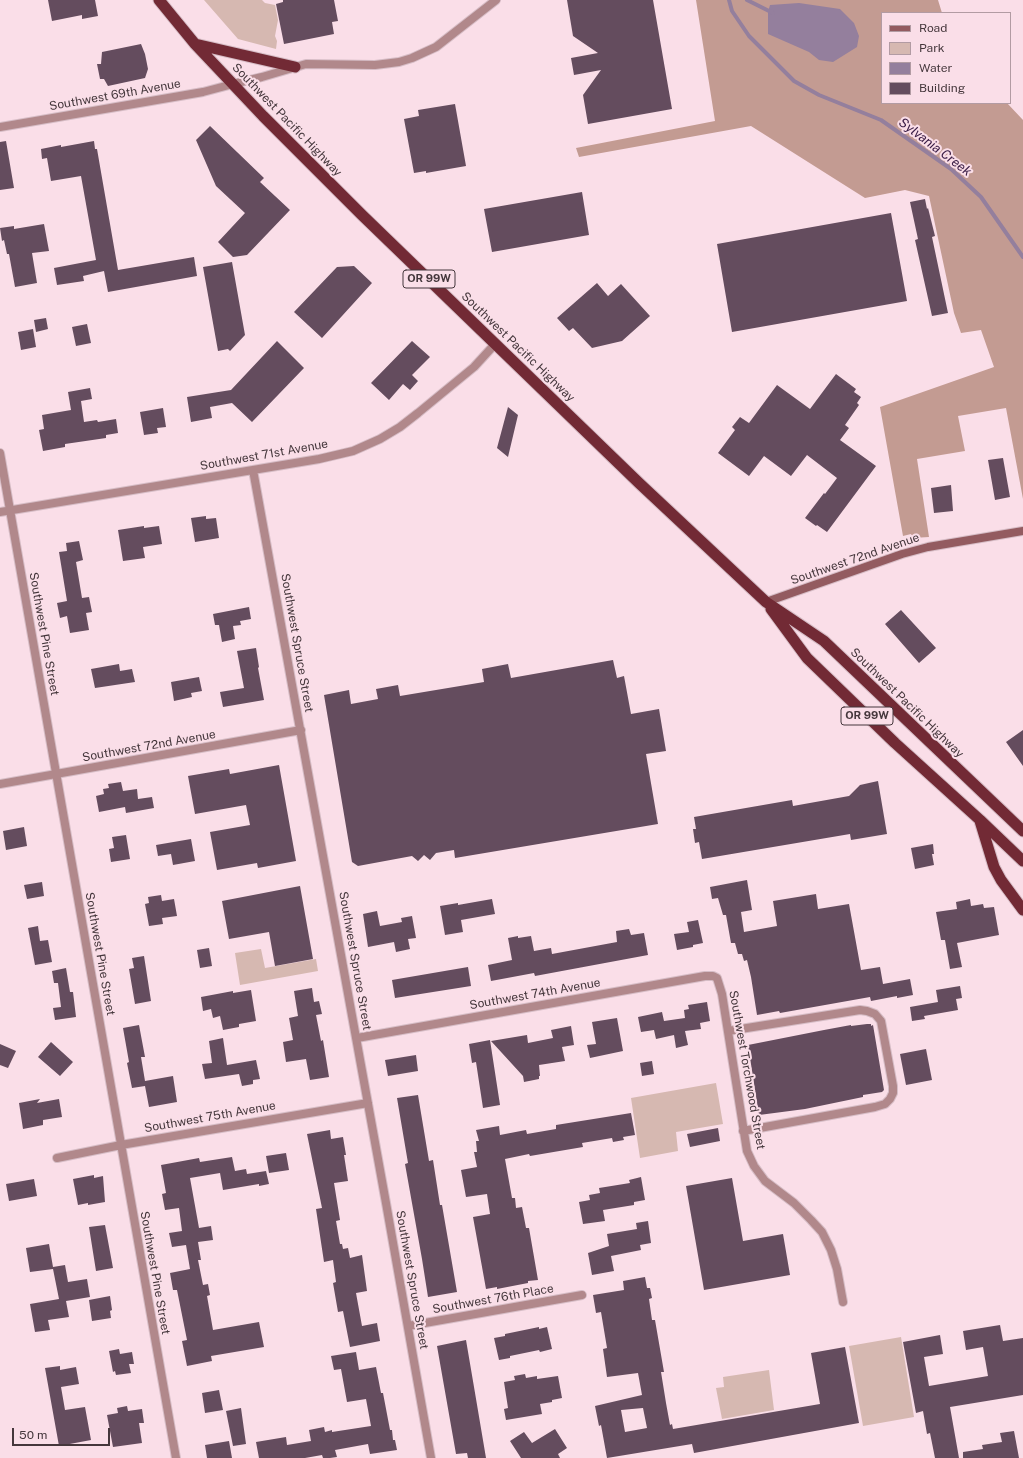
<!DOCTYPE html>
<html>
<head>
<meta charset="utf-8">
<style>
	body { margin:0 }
	#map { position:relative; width:1023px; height:1458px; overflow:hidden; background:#fadee8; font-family:"Public Sans",sans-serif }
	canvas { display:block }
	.legend { position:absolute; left:881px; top:12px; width:130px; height:92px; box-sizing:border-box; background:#fadee8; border:1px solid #b29ba3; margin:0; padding:5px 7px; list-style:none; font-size:12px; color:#45373c }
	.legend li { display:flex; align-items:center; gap:8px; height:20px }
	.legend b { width:20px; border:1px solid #b29ba3 }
	.scale { position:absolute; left:12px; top:1428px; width:98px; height:18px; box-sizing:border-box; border:2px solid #45373c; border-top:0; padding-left:5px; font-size:12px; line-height:14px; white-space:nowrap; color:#45373c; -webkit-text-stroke:3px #fadee8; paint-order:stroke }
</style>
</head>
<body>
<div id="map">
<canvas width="1023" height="1458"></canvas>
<ul class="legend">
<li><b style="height:5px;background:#935b60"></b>Road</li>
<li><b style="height:11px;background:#d6b8b1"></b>Park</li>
<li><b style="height:11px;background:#947f9d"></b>Water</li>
<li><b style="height:11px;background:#644c5e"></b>Building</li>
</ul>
<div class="scale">50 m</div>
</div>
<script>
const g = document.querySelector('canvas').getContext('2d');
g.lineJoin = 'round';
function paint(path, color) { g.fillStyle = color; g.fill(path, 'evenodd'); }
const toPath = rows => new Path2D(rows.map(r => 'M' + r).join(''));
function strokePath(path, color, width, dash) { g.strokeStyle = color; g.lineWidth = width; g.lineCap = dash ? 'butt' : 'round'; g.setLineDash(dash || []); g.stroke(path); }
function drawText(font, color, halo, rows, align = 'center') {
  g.font = font + ' "Public Sans",sans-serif'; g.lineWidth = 4; g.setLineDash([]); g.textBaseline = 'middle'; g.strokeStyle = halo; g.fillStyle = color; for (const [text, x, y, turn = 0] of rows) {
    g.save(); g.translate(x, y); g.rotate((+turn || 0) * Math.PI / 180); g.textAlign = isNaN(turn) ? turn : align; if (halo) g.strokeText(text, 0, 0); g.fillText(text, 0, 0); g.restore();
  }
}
paint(toPath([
	[204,0,262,0,265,3,275,5,278,20,275,36,277,41,276,49,238,39],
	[261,949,265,968,316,959,318,971,240,985,235,953],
	[716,1083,723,1124,676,1132,678,1151,640,1158,631,1098],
	[901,1337,914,1417,863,1426,849,1346],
	[769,1370,774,1410,722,1419,716,1388,724,1387,723,1377]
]), '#d6b8b1');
paint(toPath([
	[696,0,938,0,942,13,882,13,882,103,1007,103,1023,120,1023,499,1006,408,958,416,965,451,917,459,929,537,913,538,911,534,903,536,880,407,994,367,981,330,961,333,954,313,929,196,905,190,865,198,751,126,579,157,576,148,715,121]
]), '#c39b92');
paint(toPath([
	[799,3,840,9,854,23,859,36,857,47,833,62,819,60,809,52,768,34,768,12,770,5]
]), '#947f9d');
strokePath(toPath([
	[729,0,732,11,749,36,794,81,819,95,881,120,951,169,981,197,1023,257],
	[747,0,773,13]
]), '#947f9d', 4);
paint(toPath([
	[48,0,95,0,98,16,82,19,82,15,52,21],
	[283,0,334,0,338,21,332,22,334,34,284,44,276,4,283,2],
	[567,0,653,0,672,109,588,124,583,95,601,70,574,75,571,58,598,53,573,36],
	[141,44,145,54,148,69,145,78,108,86,104,79,100,79,97,64,101,64,102,52],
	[455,104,466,166,426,173,426,171,414,173,404,119,419,116,418,110],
	[210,126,264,178,260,182,290,210,247,255,233,257,218,242,245,213,216,186,196,140],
	[6,141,14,188,0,190,0,142],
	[94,141,95,149,97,149,118,270,194,257,197,276,108,292,104,271,83,276,84,281,57,285,54,268,96,260,81,176,51,181,47,158,42,159,41,149,61,145,61,147],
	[582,192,589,235,492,252,484,209],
	[925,199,927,209,928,208,935,236,932,237,948,313,932,316,915,240,918,239,910,202],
	[891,213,907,301,732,332,717,244],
	[44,224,49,251,32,253,37,283,15,287,9,254,7,254,4,240,2,241,0,228,14,226,14,229],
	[232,262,245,335,230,351,228,349,218,351,203,267],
	[354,266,372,283,322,338,294,312,337,267],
	[597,283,608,296,621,284,650,316,622,341,592,348,573,328,569,331,557,318],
	[46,318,48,329,36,332,34,320],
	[87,324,91,343,76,346,72,327],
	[33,329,36,347,21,350,18,332],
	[277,341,304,368,252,422,232,403,210,407,212,418,191,422,187,397,231,390],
	[412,341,430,357,412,375,418,381,410,390,403,384,389,400,371,383],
	[836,374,856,389,854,392,861,397,857,403,859,405,845,425,849,428,840,440,876,466,827,532,817,525,816,526,805,518,824,493,825,494,837,478,807,455,791,476,764,456,749,476,718,453,735,430,732,427,740,417,749,423,777,385,810,409],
	[90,388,92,399,81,401,84,422,97,420,98,422,116,419,118,433,106,435,106,438,65,444,65,447,43,451,39,430,44,429,42,415,71,410,68,392],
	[508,407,518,415,508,457,497,448],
	[163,408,166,427,157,428,158,433,144,435,140,412],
	[1003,458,1010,497,995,500,988,460],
	[951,485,953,511,934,513,931,488],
	[206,516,206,519,216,518,219,538,195,542,191,518],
	[144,526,144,528,159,526,162,544,143,547,145,558,123,561,118,530],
	[79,541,83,560,76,562,82,598,89,597,92,612,86,613,89,630,70,633,67,616,60,618,57,603,67,601,59,552,67,551,66,543],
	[249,607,251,619,240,621,241,625,233,626,235,639,222,642,219,625,215,625,213,614],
	[901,610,936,648,919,663,885,624],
	[256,648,259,667,258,668,264,700,223,707,220,692,244,688,237,651],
	[613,660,617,678,624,676,631,714,659,709,666,751,646,754,658,824,455,858,454,850,436,853,430,860,424,855,418,861,412,856,358,866,352,862,324,695,349,690,351,704,378,699,376,689,398,685,400,696,484,682,482,669,508,664,511,678],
	[119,664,120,671,132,669,135,682,95,688,91,669],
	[199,677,202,691,191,693,192,697,174,701,171,682],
	[1023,730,1023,766,1006,742],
	[279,765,296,861,258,868,257,863,217,870,210,832,250,825,246,805,195,814,188,776,229,769,230,774],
	[878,781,887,834,851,840,850,834,702,859,699,842,695,843,693,829,696,829,694,817,792,800,793,806,849,796,860,785],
	[121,782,123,791,137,789,138,799,152,797,154,808,126,813,125,807,99,812,96,796,104,794,103,789,109,788,108,784],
	[24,827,27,846,6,850,3,831],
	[126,835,130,859,111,862,109,849,114,848,112,837],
	[191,839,195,861,173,865,171,854,158,856,156,845],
	[933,844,934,854,932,854,934,865,915,869,911,848],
	[747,880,752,910,741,912,744,932,777,926,773,901,816,894,818,909,849,904,861,970,880,967,883,984,910,979,913,995,897,998,897,996,871,1001,870,997,780,1013,779,1011,757,1015,751,977,747,960,744,961,742,954,738,954,735,943,731,943,726,915,723,915,718,898,712,899,710,887],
	[42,882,44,896,27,899,24,885],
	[300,886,313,959,275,966,269,932,229,939,222,901],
	[161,895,162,901,174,899,177,916,162,918,163,924,149,926,145,904,149,903,148,897],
	[492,899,495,914,461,920,463,932,445,935,440,906,458,903,458,905],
	[970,899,971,906,983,904,984,908,994,907,999,935,957,943,962,967,950,969,945,940,941,940,936,912,957,909,956,902],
	[377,911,380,926,402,922,401,918,412,916,416,938,408,939,410,949,396,952,394,942,368,947,363,914],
	[698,920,703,943,693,945,693,947,677,950,674,934,689,932,687,922],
	[38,926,40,941,48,940,52,962,35,965,28,928],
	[629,929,631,935,644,933,648,955,535,976,534,973,491,981,488,965,512,960,508,938,518,936,518,938,531,936,534,951,551,948,552,954,617,942,616,931],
	[209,948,212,966,200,968,197,950],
	[144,956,151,1001,135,1004,129,969,134,968,132,958],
	[468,967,471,986,395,998,392,980],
	[66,968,70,992,73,992,76,1017,55,1020,53,1008,61,1007,58,983,54,983,52,971],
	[960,986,962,998,956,999,958,1010,924,1016,925,1019,912,1021,910,1007,938,1002,936,990],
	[312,988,314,1002,319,1001,322,1014,316,1015,321,1041,323,1040,329,1077,310,1080,306,1059,286,1062,283,1042,293,1040,289,1018,298,1016,294,991],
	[251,990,256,1021,239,1024,239,1027,223,1030,220,1016,213,1018,211,1009,203,1011,201,997,233,991,233,993],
	[707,1002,710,1021,700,1023,701,1029,685,1031,688,1045,676,1048,674,1035,656,1039,654,1030,641,1032,638,1017,662,1012,664,1021,685,1018,684,1010,689,1009,688,1005],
	[617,1018,623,1051,590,1058,587,1045,596,1044,592,1022],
	[867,1024,871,1024,871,1026,873,1025,884,1090,882,1092,863,1095,863,1097,805,1109,759,1115,748,1045,824,1030,851,1025,851,1026],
	[139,1025,145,1057,141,1057,145,1081,173,1076,177,1102,149,1107,145,1086,132,1088,127,1063,129,1062,123,1028],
	[571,1026,574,1045,562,1047,565,1061,539,1065,540,1076,539,1076,539,1079,524,1082,523,1076,491,1041,527,1035,528,1043,553,1038,551,1030],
	[223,1038,227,1065,256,1060,260,1079,253,1080,253,1084,242,1086,239,1074,205,1079,202,1064,212,1063,209,1041],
	[490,1040,500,1105,483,1108,476,1062,472,1063,469,1044],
	[51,1042,73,1062,60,1076,38,1057],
	[0,1044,16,1051,8,1068,0,1065],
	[926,1049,932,1080,906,1085,900,1054],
	[416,1055,418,1071,388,1076,385,1060],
	[652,1061,654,1074,642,1076,640,1063],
	[418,1095,429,1161,433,1160,440,1205,442,1205,457,1292,428,1297,422,1259,405,1164,408,1163,397,1098],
	[40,1099,37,1103,59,1099,62,1117,43,1120,43,1125,23,1129,19,1103],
	[631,1113,635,1135,623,1137,624,1140,613,1142,612,1138,582,1143,583,1147,530,1156,529,1154,505,1159,512,1198,515,1198,516,1208,522,1207,526,1228,529,1228,538,1280,528,1281,528,1283,497,1289,497,1287,486,1289,473,1217,490,1214,487,1194,466,1197,461,1170,477,1167,474,1152,477,1152,476,1141,479,1141,476,1130,499,1126,500,1135,526,1130,527,1134,556,1129,556,1125],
	[718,1128,720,1141,690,1147,687,1134],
	[330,1130,331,1139,343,1137,346,1155,344,1155,348,1181,334,1183,340,1220,336,1221,340,1244,342,1244,343,1249,348,1248,350,1258,362,1255,367,1291,356,1293,362,1326,377,1323,380,1341,350,1347,343,1311,338,1312,333,1283,336,1282,333,1260,324,1262,316,1209,322,1208,307,1134],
	[286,1153,289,1170,269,1173,266,1156],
	[232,1157,235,1171,246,1169,247,1174,266,1171,269,1184,259,1186,259,1184,223,1190,220,1173,190,1178,199,1228,211,1226,213,1240,198,1242,201,1260,198,1260,203,1285,208,1284,210,1295,207,1296,213,1330,259,1322,264,1347,211,1356,212,1361,187,1366,182,1341,187,1340,177,1290,173,1290,170,1273,190,1269,186,1245,172,1247,169,1233,182,1231,179,1208,165,1210,162,1194,166,1193,161,1165,199,1158,200,1162],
	[94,1175,94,1178,103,1176,105,1202,88,1205,88,1203,78,1205,73,1179],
	[641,1177,645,1200,634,1202,634,1205,603,1210,605,1221,583,1224,579,1202,590,1200,589,1195,600,1193,599,1188,630,1183,629,1180],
	[732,1178,743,1241,783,1234,790,1275,704,1290,686,1186],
	[34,1179,37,1196,9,1201,6,1184],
	[648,1221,651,1243,640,1245,641,1250,611,1256,614,1271,592,1275,588,1253,609,1246,607,1234,637,1229,636,1223],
	[105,1225,113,1268,96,1271,89,1227],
	[49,1244,53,1267,65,1265,68,1282,87,1279,90,1297,66,1301,69,1317,48,1320,50,1330,35,1332,30,1304,59,1299,53,1269,30,1272,26,1248],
	[645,1277,647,1288,650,1288,652,1298,649,1299,652,1320,655,1320,664,1372,661,1372,666,1403,670,1425,672,1424,673,1429,820,1404,811,1353,845,1347,859,1423,694,1453,692,1444,607,1458,601,1425,599,1426,595,1406,642,1395,638,1373,607,1377,603,1349,607,1348,601,1312,596,1313,593,1295,624,1290,623,1281],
	[643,1408,647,1428,625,1432,621,1410],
	[110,1296,112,1310,110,1311,111,1318,92,1321,89,1300],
	[1000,1325,1003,1341,1023,1338,1023,1395,950,1407,959,1458,935,1458,930,1433,927,1434,923,1411,916,1413,903,1342,940,1335,943,1354,924,1357,929,1386,988,1376,983,1347,966,1350,963,1331],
	[539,1327,539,1329,547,1327,552,1349,540,1352,539,1350,510,1356,510,1358,499,1360,494,1338,505,1336,505,1334],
	[466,1340,474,1387,486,1458,468,1458,467,1453,456,1454,437,1346],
	[119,1349,120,1354,132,1352,134,1364,129,1364,131,1373,116,1375,115,1371,113,1372,109,1351],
	[356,1352,359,1370,376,1367,381,1393,383,1393,390,1430,392,1430,393,1440,395,1440,397,1450,370,1454,368,1444,335,1450,337,1457,330,1458,323,1458,322,1455,305,1458,259,1458,256,1442,286,1437,287,1445,311,1441,309,1430,324,1427,325,1432,332,1430,332,1432,371,1426,366,1399,347,1402,341,1369,334,1370,331,1356],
	[60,1366,60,1370,76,1367,79,1384,61,1387,65,1410,85,1407,91,1440,59,1446,45,1368],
	[525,1374,526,1378,537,1376,537,1379,558,1376,562,1398,552,1400,552,1402,540,1404,542,1414,506,1420,504,1409,508,1408,504,1382,515,1380,514,1376],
	[219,1390,223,1410,205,1413,202,1393],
	[127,1406,128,1411,142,1409,144,1423,139,1423,142,1443,113,1447,107,1415,118,1413,117,1408],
	[241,1408,246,1444,233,1446,226,1411],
	[555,1429,567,1448,558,1454,560,1458,521,1458,510,1441,524,1432,532,1443],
	[1014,1431,1019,1458,963,1458,963,1452,983,1449,982,1445,1002,1442,1000,1433],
	[229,1441,232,1458,207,1458,205,1445]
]), '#644c5e');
const minor = toPath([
	[0,127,203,92,233,84],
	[0,453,176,1458],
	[253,470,386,1203,431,1458],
	[0,512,319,459,353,451,380,439,400,427,418,413,474,367,496,343],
	[0,784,301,730],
	[728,1031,860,1010,867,1011,875,1014,881,1021,893,1086,893,1093,890,1099,885,1104,875,1107,743,1131],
	[357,1038,705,976,713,976,717,978,722,994,747,1151,754,1166,765,1181,794,1203,811,1220,822,1232,831,1250,837,1269,843,1302],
	[57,1158,121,1145,368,1103],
	[408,1326,582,1295]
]);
const tertiary = toPath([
	[233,84,262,77,306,64,375,65,399,62,412,58,436,47,496,0]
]);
const secondary = toPath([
	[766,602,902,554,928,547,1023,531]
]);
const trunk = toPath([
	[159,0,195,44,263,116,362,215,639,483,766,602,824,641,1023,831],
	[195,44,295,67],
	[771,609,807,658,895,743,980,820,1023,861],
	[980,821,994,867,1001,880,1023,910]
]);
strokePath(minor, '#d6bdc6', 10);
strokePath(tertiary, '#d6bdc6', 10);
strokePath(secondary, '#d6bdc6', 10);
strokePath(trunk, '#d6bdc6', 13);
strokePath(minor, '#b1888b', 8);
strokePath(tertiary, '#b1888b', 8);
strokePath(secondary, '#935b60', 8);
strokePath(trunk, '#722a35', 11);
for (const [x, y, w] of [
	[429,279,52],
	[867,716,52]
]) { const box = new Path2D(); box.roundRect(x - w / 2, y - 9, w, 18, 3); g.fillStyle = '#fadee8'; g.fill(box); strokePath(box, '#45373c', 1); }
drawText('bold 11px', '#45373c', null, [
	["OR 99W",429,279],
	["OR 99W",867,716]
]);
drawText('12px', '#45373c', '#fadee8', [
	["Southwest 69th Avenue",115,95,-10],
	["Southwest Pacific Highway",287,120,46],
	["Southwest Pacific Highway",518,347,44],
	["Southwest 71st Avenue",264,455,-10],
	["Southwest 72nd Avenue",855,559,-19],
	["Southwest Pine Street",44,634,80],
	["Southwest Spruce Street",297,643,80],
	["Southwest Pacific Highway",907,703,44],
	["Southwest 72nd Avenue",149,746,-10],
	["Southwest Pine Street",100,954,80],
	["Southwest Spruce Street",355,961,80],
	["Southwest 74th Avenue",535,994,-10],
	["Southwest Torchwood Street",747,1070,80],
	["Southwest 75th Avenue",210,1117,-10],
	["Southwest Pine Street",155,1273,80],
	["Southwest Spruce Street",412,1280,80],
	["Southwest 76th Place",493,1299,-10]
]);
drawText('italic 13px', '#391c45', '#fadee8', [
	["Sylvania Creek",935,147,37]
]);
</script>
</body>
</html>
